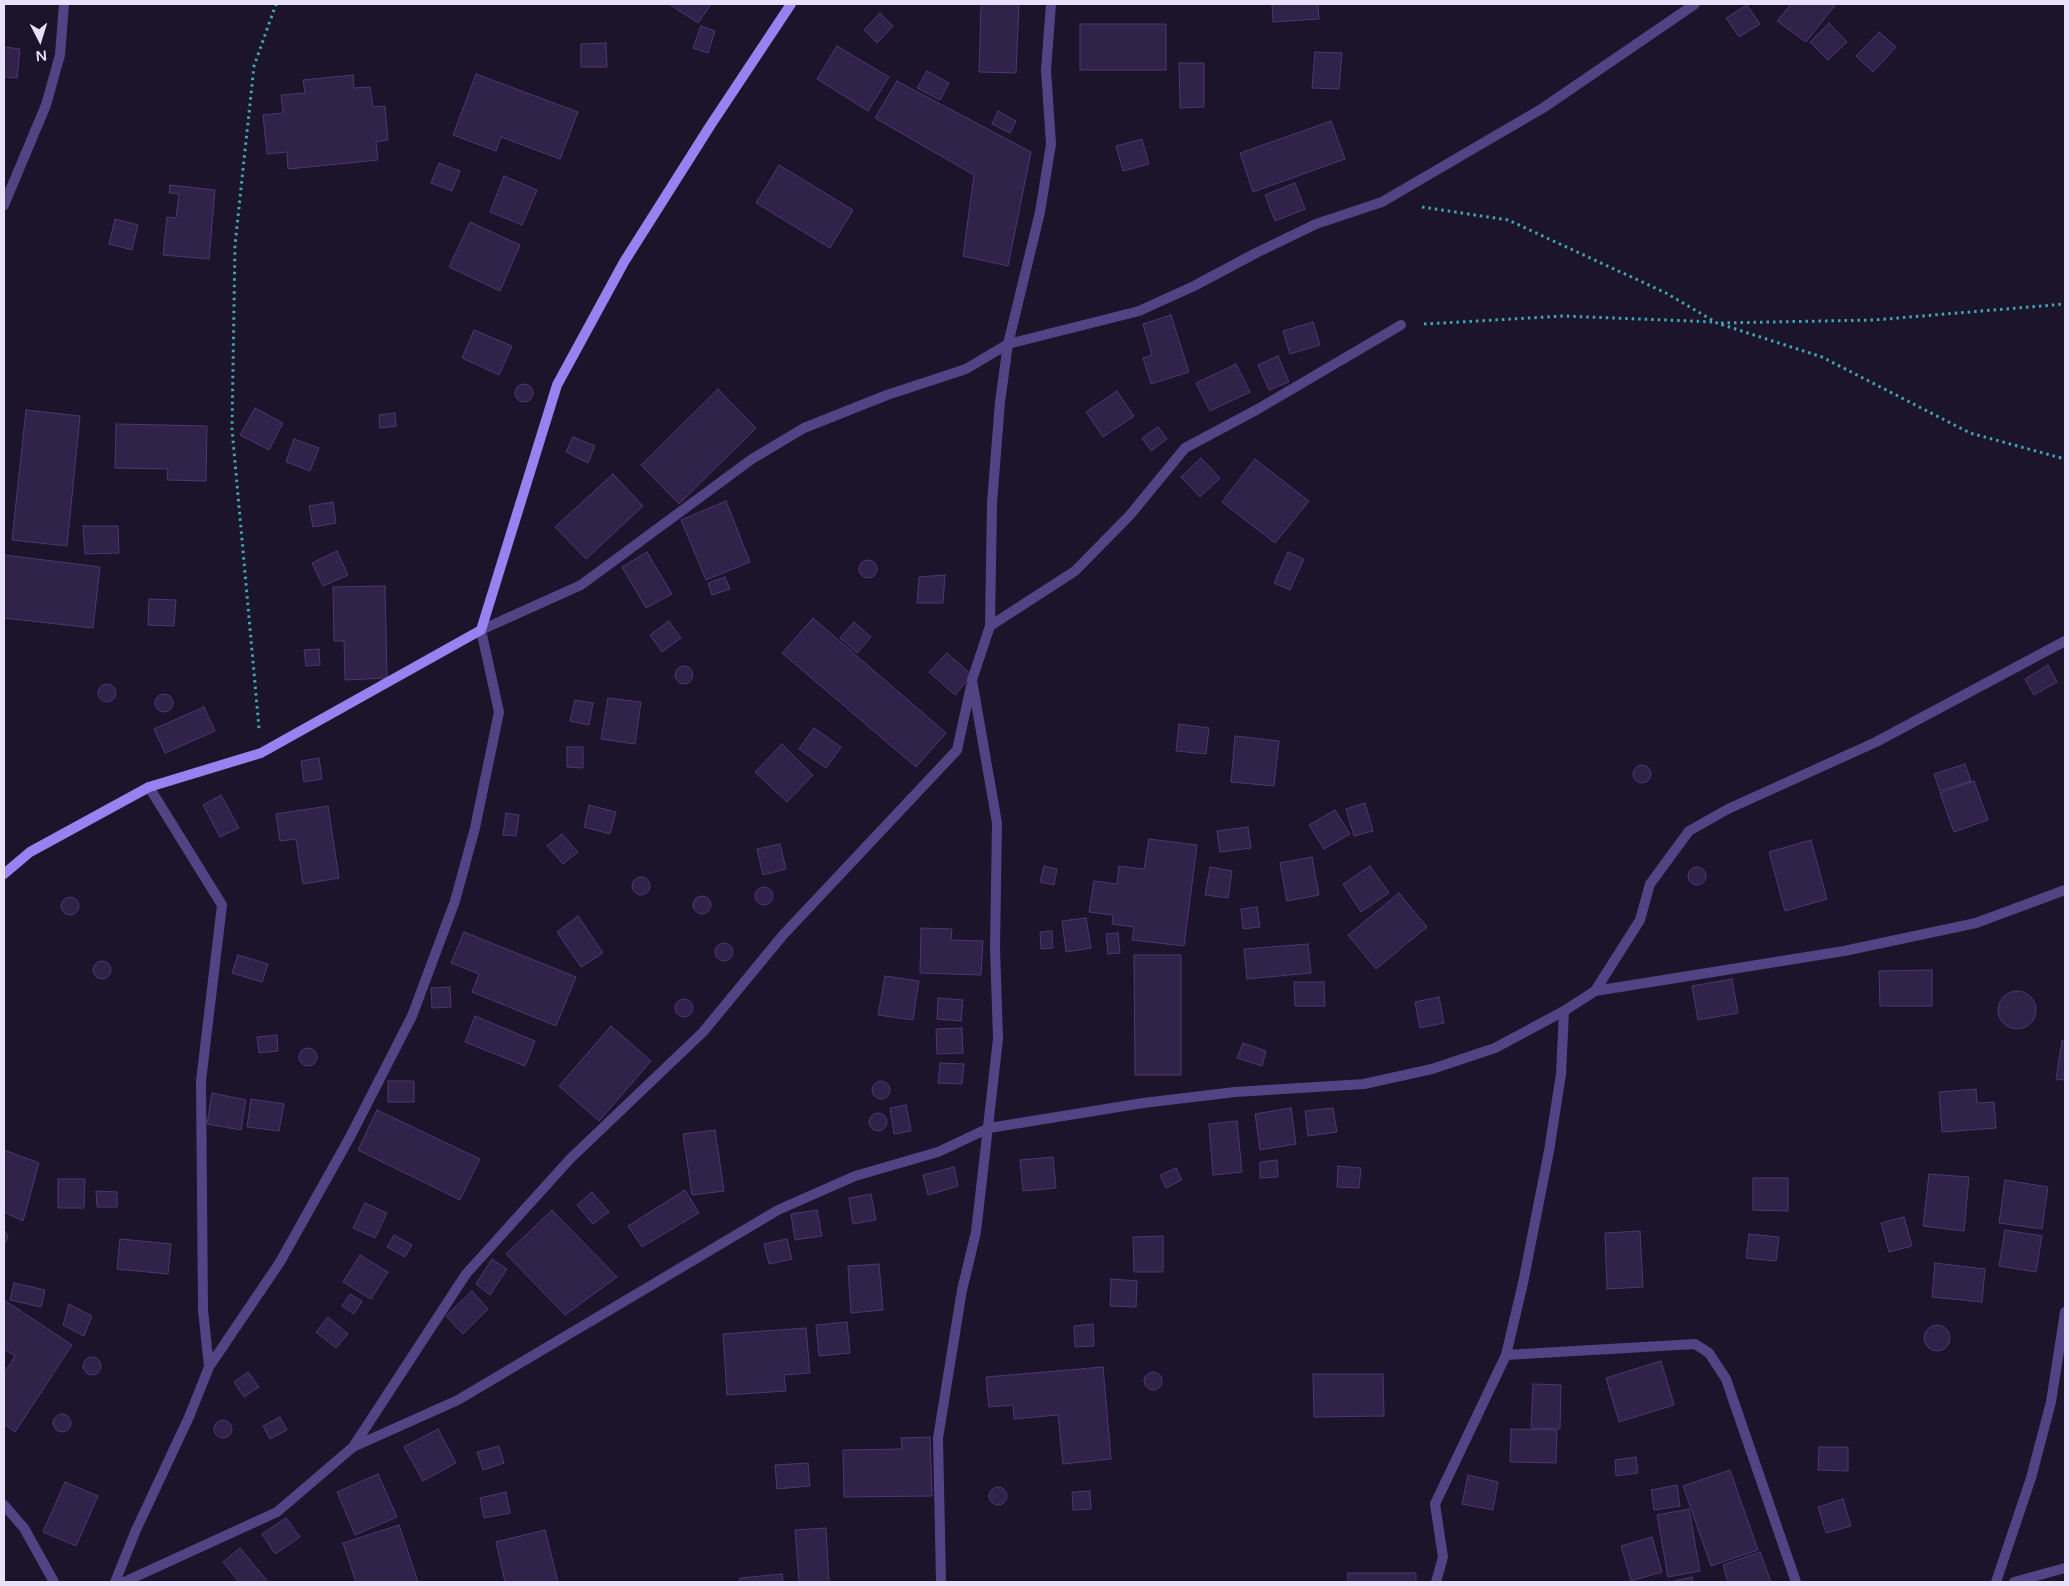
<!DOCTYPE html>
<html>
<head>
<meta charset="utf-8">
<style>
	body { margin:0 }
	#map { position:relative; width:2069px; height:1586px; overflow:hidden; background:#1c142a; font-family:"Varela Round",sans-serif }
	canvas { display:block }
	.frame { position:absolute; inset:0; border:5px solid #e9e1fc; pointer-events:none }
	.north { position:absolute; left:15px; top:15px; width:50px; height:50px; -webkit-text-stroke:4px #1c142a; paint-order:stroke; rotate:175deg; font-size:14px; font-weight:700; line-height:20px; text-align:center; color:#e9e1fc }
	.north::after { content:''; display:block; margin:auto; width:18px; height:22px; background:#e9e1fc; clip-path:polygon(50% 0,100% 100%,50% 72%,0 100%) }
</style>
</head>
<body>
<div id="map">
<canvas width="2069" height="1586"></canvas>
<div class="frame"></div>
<div class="north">N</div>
</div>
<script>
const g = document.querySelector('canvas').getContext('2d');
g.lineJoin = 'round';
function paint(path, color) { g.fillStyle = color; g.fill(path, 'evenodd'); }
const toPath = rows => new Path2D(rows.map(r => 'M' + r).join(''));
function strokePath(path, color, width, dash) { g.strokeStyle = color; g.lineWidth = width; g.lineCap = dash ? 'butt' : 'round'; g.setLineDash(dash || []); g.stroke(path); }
const building = toPath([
	[669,4,711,4,698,23,669,4],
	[981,4,1019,4,1016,73,979,72,981,4],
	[1272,4,1318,4,1319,19,1273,22,1272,4],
	[1791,4,1836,4,1806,42,1777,21,1791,4],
	[1747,5,1760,24,1739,37,1726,18,1747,5],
	[880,13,893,26,877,43,864,30,880,13],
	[1829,23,1847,42,1828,60,1810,42,1829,23],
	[1080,24,1166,24,1166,70,1080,70,1080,24],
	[701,26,715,31,708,53,693,48,701,26],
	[1879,32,1896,47,1873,72,1856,56,1879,32],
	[606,43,607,67,581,67,581,44,606,43],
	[837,46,889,77,868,111,817,79,837,46],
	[4,47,20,49,17,78,4,77,4,47],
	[1315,52,1342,53,1339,89,1312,88,1315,52],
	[1179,63,1204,63,1204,107,1180,108,1179,63],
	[927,71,949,83,940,100,917,88,927,71],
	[476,74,578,112,560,159,501,137,496,151,453,135,476,74],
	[353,75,354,88,370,87,373,107,385,106,388,140,376,142,378,160,288,169,287,152,267,154,263,115,283,113,281,95,305,93,303,80,353,75],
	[897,81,1031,152,1008,266,963,256,974,175,875,118,897,81],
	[998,111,1016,121,1010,133,992,124,998,111],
	[1331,121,1345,159,1253,192,1240,153,1331,121],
	[1142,139,1149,164,1123,171,1116,146,1142,139],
	[439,163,460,171,452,191,431,183,439,163],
	[779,165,853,210,830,248,756,203,779,165],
	[504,176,537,190,522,225,490,212,504,176],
	[1295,183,1305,209,1275,221,1265,195,1295,183],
	[170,185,215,190,209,259,163,255,167,217,176,218,179,194,169,193,170,185],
	[115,219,138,225,132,250,109,244,115,219],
	[470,222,520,245,500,291,449,267,470,222],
	[1171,315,1189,372,1151,384,1143,358,1152,355,1143,324,1171,315],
	[1313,322,1320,345,1290,354,1283,331,1313,322],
	[474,330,512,346,499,375,462,358,474,330],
	[1278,356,1289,382,1269,390,1258,365,1278,356],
	[1236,364,1250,392,1210,411,1196,383,1236,364],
	'515 393a9 9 0 1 1 18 0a9 9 0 1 1-18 0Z',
	[718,389,756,428,679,504,641,465,718,389],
	[1117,391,1134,416,1103,437,1086,412,1117,391],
	[255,408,283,423,269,450,240,435,255,408],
	[26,410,80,416,67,546,12,540,26,410],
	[395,413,396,426,380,428,379,415,395,413],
	[116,424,207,426,206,481,167,480,168,469,115,468,116,424],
	[1158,427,1167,439,1151,451,1142,438,1158,427],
	[573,437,595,446,588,463,566,452,573,437],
	[294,439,319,448,310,471,286,462,294,439],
	[1201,458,1220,478,1200,497,1181,477,1201,458],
	[1255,459,1309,501,1275,543,1222,502,1255,459],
	[613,474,643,506,586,559,555,527,613,474],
	[726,501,750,562,706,580,681,520,726,501],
	[333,502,336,523,313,527,309,506,333,502],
	[83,526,118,526,119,553,85,554,83,526],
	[337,551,348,575,323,586,312,563,337,551],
	[647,552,672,594,646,608,622,567,647,552],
	[1288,552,1304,559,1290,590,1274,583,1288,552],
	[4,555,100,567,93,628,4,618,4,555],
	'859 569a9 9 0 1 1 18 0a9 9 0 1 1-18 0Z',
	[945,575,943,603,917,603,919,577,945,575],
	[725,577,730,589,712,595,708,583,725,577],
	[385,586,387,678,345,680,344,641,334,641,333,587,385,586],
	[149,599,176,600,174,626,148,625,149,599],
	[813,618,946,733,916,767,782,653,813,618],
	[669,621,681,638,662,652,650,635,669,621],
	[854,622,871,637,857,653,840,638,854,622],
	[319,649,320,665,306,666,304,650,319,649],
	[947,653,972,675,955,695,929,672,947,653],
	[2048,665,2057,682,2034,695,2025,679,2048,665],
	'675 675a9 9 0 1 1 18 0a9 9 0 1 1-18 0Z',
	'98 693a9 9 0 1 1 18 0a9 9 0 1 1-18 0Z',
	'155 703a9 9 0 1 1 18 0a9 9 0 1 1-18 0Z',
	[608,698,641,702,635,744,601,739,608,698],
	[575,700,593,703,589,725,570,721,575,700],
	[204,707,215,731,165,753,154,729,204,707],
	[1179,724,1209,728,1206,754,1176,751,1179,724],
	[814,728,841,747,826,768,799,749,814,728],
	[1235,736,1279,741,1274,786,1231,782,1235,736],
	[782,744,813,775,787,802,755,772,782,744],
	[567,747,583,747,583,768,567,767,567,747],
	[319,758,322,779,304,782,301,761,319,758],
	[1965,764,1971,781,1940,791,1934,774,1965,764],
	'1633 774a9 9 0 1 1 18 0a9 9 0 1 1-18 0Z',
	[1974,781,1988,820,1954,832,1940,793,1974,781],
	[221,795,239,828,220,837,203,805,221,795],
	[1365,803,1373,831,1354,836,1346,809,1365,803],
	[589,805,616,812,610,834,584,827,589,805],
	[328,806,339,878,303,884,296,839,280,841,276,814,328,806],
	[1335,810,1350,834,1324,849,1309,825,1335,810],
	[506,813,519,815,516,836,503,835,506,813],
	[1248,827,1251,848,1220,852,1217,831,1248,827],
	[562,834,578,852,563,864,547,846,562,834],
	[1149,839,1197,845,1184,946,1132,940,1134,927,1112,924,1113,915,1089,912,1094,881,1117,884,1119,866,1144,869,1149,839],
	[1811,840,1827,899,1785,911,1769,852,1811,840],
	[780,844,786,869,763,875,757,849,780,844],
	[1312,857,1319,895,1287,901,1280,863,1312,857],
	[1044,866,1057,869,1054,885,1040,882,1044,866],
	[1370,866,1389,893,1361,912,1343,884,1370,866],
	'1688 876a9 9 0 1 1 18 0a9 9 0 1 1-18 0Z',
	[1210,867,1232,871,1228,898,1205,895,1210,867],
	'632 886a9 9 0 1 1 18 0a9 9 0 1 1-18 0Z',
	'755 896a9 9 0 1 1 18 0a9 9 0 1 1-18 0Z',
	[1399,893,1427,927,1376,969,1348,935,1399,893],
	'693 905a9 9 0 1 1 18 0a9 9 0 1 1-18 0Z',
	'61 906a9 9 0 1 1 18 0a9 9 0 1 1-18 0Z',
	[1257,907,1260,927,1243,929,1241,909,1257,907],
	[578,916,603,953,581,967,557,932,578,916],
	[1086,918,1091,948,1066,952,1062,921,1086,918],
	[921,928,952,929,951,940,983,941,981,975,920,973,921,928],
	[1052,931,1053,948,1041,949,1040,932,1052,931],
	[464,932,576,977,556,1026,472,992,479,974,451,963,464,932],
	[1118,933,1120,953,1108,954,1106,934,1118,933],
	'715 952a9 9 0 1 1 18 0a9 9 0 1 1-18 0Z',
	[1308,944,1311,973,1247,979,1244,949,1308,944],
	[238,955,268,964,262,982,232,973,238,955],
	[1134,955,1181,955,1181,1075,1135,1075,1134,955],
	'93 970a9 9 0 1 1 18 0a9 9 0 1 1-18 0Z',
	[1932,970,1932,1006,1880,1006,1879,971,1932,970],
	[885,976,919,981,913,1020,878,1015,885,976],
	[1732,979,1738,1013,1698,1020,1692,986,1732,979],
	[1294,982,1324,982,1325,1006,1295,1006,1294,982],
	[450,987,451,1007,432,1008,431,988,450,987],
	'1998 1010a19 19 0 1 1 38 0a19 19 0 1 1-38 0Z',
	[1439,997,1444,1023,1420,1028,1415,1002,1439,997],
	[938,998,963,1000,961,1021,937,1019,938,998],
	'675 1008a9 9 0 1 1 18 0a9 9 0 1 1-18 0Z',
	[475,1016,535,1041,525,1066,465,1042,475,1016],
	[611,1026,651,1061,599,1121,559,1086,611,1026],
	[962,1028,963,1053,937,1054,936,1029,962,1028],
	[277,1035,278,1051,259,1053,257,1037,277,1035],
	[2062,1041,2065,1042,2065,1080,2056,1079,2062,1041],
	[1243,1043,1266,1051,1262,1066,1237,1058,1243,1043],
	'299 1057a9 9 0 1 1 18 0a9 9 0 1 1-18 0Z',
	[940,1063,964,1064,962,1084,938,1083,940,1063],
	'872 1090a9 9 0 1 1 18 0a9 9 0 1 1-18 0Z',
	[388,1081,414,1081,414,1102,388,1102,388,1081],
	[1976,1089,1977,1103,1994,1102,1996,1128,1942,1132,1939,1092,1976,1089],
	[212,1093,246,1100,241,1130,207,1124,212,1093],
	[251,1099,284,1104,279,1131,247,1127,251,1099],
	[906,1105,911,1131,894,1134,890,1108,906,1105],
	[1291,1108,1296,1144,1260,1150,1255,1114,1291,1108],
	[1333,1108,1337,1132,1308,1136,1305,1111,1333,1108],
	[377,1110,480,1159,460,1200,358,1150,377,1110],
	'869 1122a9 9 0 1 1 18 0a9 9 0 1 1-18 0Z',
	[1237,1121,1242,1172,1213,1175,1209,1124,1237,1121],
	[715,1130,724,1191,692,1195,683,1134,715,1130],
	[4,1150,39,1163,23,1221,4,1212,4,1150],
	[1053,1157,1056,1188,1023,1191,1020,1160,1053,1157],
	[1277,1160,1278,1177,1260,1178,1260,1162,1277,1160],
	[1338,1166,1361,1168,1359,1188,1337,1187,1338,1166],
	[954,1167,958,1186,928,1195,923,1175,954,1167],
	[1176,1168,1182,1180,1166,1188,1160,1175,1176,1168],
	[1929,1174,1969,1177,1964,1231,1923,1226,1929,1174],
	[1753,1178,1788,1178,1788,1211,1753,1210,1753,1178],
	[58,1179,85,1179,84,1208,58,1208,58,1179],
	[2005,1180,2048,1187,2042,1229,1999,1223,2005,1180],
	[685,1190,699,1213,642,1247,628,1226,685,1190],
	[96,1191,117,1192,117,1207,97,1207,96,1191],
	[592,1192,609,1212,593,1224,577,1205,592,1192],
	[871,1194,876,1220,853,1224,849,1198,871,1194],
	[365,1203,387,1213,375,1238,353,1228,365,1203],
	[552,1210,617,1277,565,1315,506,1254,552,1210],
	[817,1210,822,1236,795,1240,791,1214,817,1210],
	[1904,1217,1912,1246,1889,1252,1881,1223,1904,1217],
	[4,1229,8,1237,4,1245,4,1229],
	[2005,1230,2042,1236,2036,1272,1999,1266,2005,1230],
	[1640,1231,1643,1287,1607,1289,1605,1233,1640,1231],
	[1749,1234,1779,1237,1776,1261,1746,1258,1749,1234],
	[394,1235,412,1245,405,1257,387,1247,394,1235],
	[1163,1236,1163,1272,1134,1272,1133,1237,1163,1236],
	[120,1239,171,1244,168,1274,117,1269,120,1239],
	[787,1239,792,1259,769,1264,764,1244,787,1239],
	[360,1255,388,1272,371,1299,343,1282,360,1255],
	[492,1259,507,1269,490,1295,476,1284,492,1259],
	[1935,1263,1985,1269,1982,1302,1932,1297,1935,1263],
	[879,1264,883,1310,851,1313,848,1266,879,1264],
	[1111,1279,1137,1281,1136,1307,1110,1306,1111,1279],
	[14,1283,45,1290,41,1307,10,1300,14,1283],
	[472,1291,488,1309,463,1334,446,1316,472,1291],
	[350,1294,362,1301,354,1314,342,1306,350,1294],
	[4,1300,72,1345,15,1432,4,1424,4,1373,15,1356,4,1349,4,1300],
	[69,1304,92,1316,84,1336,63,1325,69,1304],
	[328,1317,348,1334,336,1348,316,1332,328,1317],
	[847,1322,850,1353,819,1356,816,1325,847,1322],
	[1093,1324,1094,1346,1075,1347,1074,1326,1093,1324],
	'1924 1338a13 13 0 1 1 26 0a13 13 0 1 1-26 0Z',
	[806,1328,810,1373,784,1375,786,1391,727,1395,723,1334,806,1328],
	'83 1366a9 9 0 1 1 18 0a9 9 0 1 1-18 0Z',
	[1661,1361,1674,1405,1619,1422,1606,1378,1661,1361],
	[1103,1367,1111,1459,1063,1464,1058,1415,1014,1419,1013,1405,989,1407,986,1377,1103,1367],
	'1144 1381a9 9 0 1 1 18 0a9 9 0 1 1-18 0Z',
	[248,1372,259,1387,244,1397,234,1382,248,1372],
	[1313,1374,1383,1374,1384,1416,1314,1417,1313,1374],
	[1533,1384,1561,1385,1560,1429,1531,1428,1533,1384],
	'53 1423a9 9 0 1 1 18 0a9 9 0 1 1-18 0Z',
	[280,1417,287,1430,270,1439,263,1426,280,1417],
	'214 1429a9 9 0 1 1 18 0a9 9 0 1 1-18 0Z',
	[438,1429,456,1463,423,1481,404,1447,438,1429],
	[1511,1429,1557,1430,1556,1463,1510,1462,1511,1429],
	[930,1437,932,1496,844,1497,843,1450,902,1449,901,1438,930,1437],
	[499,1446,504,1463,483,1470,477,1452,499,1446],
	[1819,1447,1848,1447,1848,1471,1818,1470,1819,1447],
	[1636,1457,1638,1473,1616,1476,1615,1460,1636,1457],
	[808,1463,810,1486,777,1489,775,1465,808,1463],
	[1730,1470,1758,1550,1711,1566,1683,1486,1730,1470],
	[378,1474,397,1517,355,1535,337,1492,378,1474],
	[1468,1475,1498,1482,1493,1510,1462,1504,1468,1475],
	[65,1482,98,1496,76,1546,43,1532,65,1482],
	[1677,1485,1680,1506,1654,1510,1651,1490,1677,1485],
	'989 1496a9 9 0 1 1 18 0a9 9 0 1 1-18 0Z',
	[1090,1491,1091,1509,1073,1510,1072,1492,1090,1491],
	[506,1492,510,1513,484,1518,480,1498,506,1492],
	[1843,1499,1851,1526,1826,1533,1818,1507,1843,1499],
	[1689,1509,1700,1571,1668,1577,1657,1515,1689,1509],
	[286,1518,300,1537,275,1554,262,1534,286,1518],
	[399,1525,418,1582,356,1582,343,1543,399,1525],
	[826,1528,829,1582,799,1582,795,1530,826,1528],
	[545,1530,558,1582,505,1582,496,1542,545,1530],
	[1652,1537,1662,1572,1631,1581,1621,1546,1652,1537],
	[240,1548,268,1582,239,1582,223,1562,240,1548],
	[1760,1552,1771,1582,1728,1582,1723,1565,1760,1552],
	[1348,1573,1416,1573,1416,1582,1348,1582,1348,1573],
	[782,1574,783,1582,740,1582,740,1578,782,1574],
	[1692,1577,1693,1582,1670,1582,1692,1577]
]);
paint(building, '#312249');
strokePath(building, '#4d3773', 1);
strokePath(toPath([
	[1422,207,1508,220,1666,293,1717,323,1822,357,1970,433,2065,459],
	[1721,323,1874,320,2065,304],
	[1424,324,1564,316,1715,322],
	[259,728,232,429,235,245,254,66,276,4]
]), '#3fa5b2', 3, [2.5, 4]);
strokePath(toPath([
	[4,205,46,105,60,55,64,4],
	[990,626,1075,571,1130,515,1185,448,1258,409,1401,325],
	[149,787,222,905,201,1081,203,1310,209,1367],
	[1595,991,1844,951,1976,923,2065,890],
	[1506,1355,1695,1344,1709,1353,1726,1379,1796,1582],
	[353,1447,466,1274,570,1159,703,1032,783,935,957,750,971,686],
	[4,1505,24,1528,54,1582],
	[115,1582,136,1530,189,1417,209,1367,280,1262,350,1137,412,1016,455,901,475,828,499,712,481,630,581,585,752,459,804,428,887,395,966,369,1008,344,1139,311,1194,286,1256,253,1316,224,1382,202,1543,108,1695,4],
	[124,1582,277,1512,353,1447,458,1400,778,1210,855,1176,938,1152,989,1128,1143,1103,1235,1092,1364,1084,1432,1069,1495,1048,1564,1011,1595,991,1640,920,1650,884,1689,831,1728,809,1876,742,2065,641],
	[941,1582,938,1438,962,1290,976,1232,998,1039,995,948,997,823,972,680,990,626,992,503,1000,402,1008,344,1040,212,1051,144,1046,70,1051,4],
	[1436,1582,1443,1557,1435,1504,1506,1355,1523,1283,1549,1151,1561,1074,1564,1011],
	[1996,1582,2031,1478,2051,1402,2065,1312],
	[2014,1582,2065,1568]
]), '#524484', 10);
strokePath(toPath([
	[4,874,30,852,149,787,261,753,481,630,557,385,624,262,710,126,791,4]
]), '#9882f2', 10);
</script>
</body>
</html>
